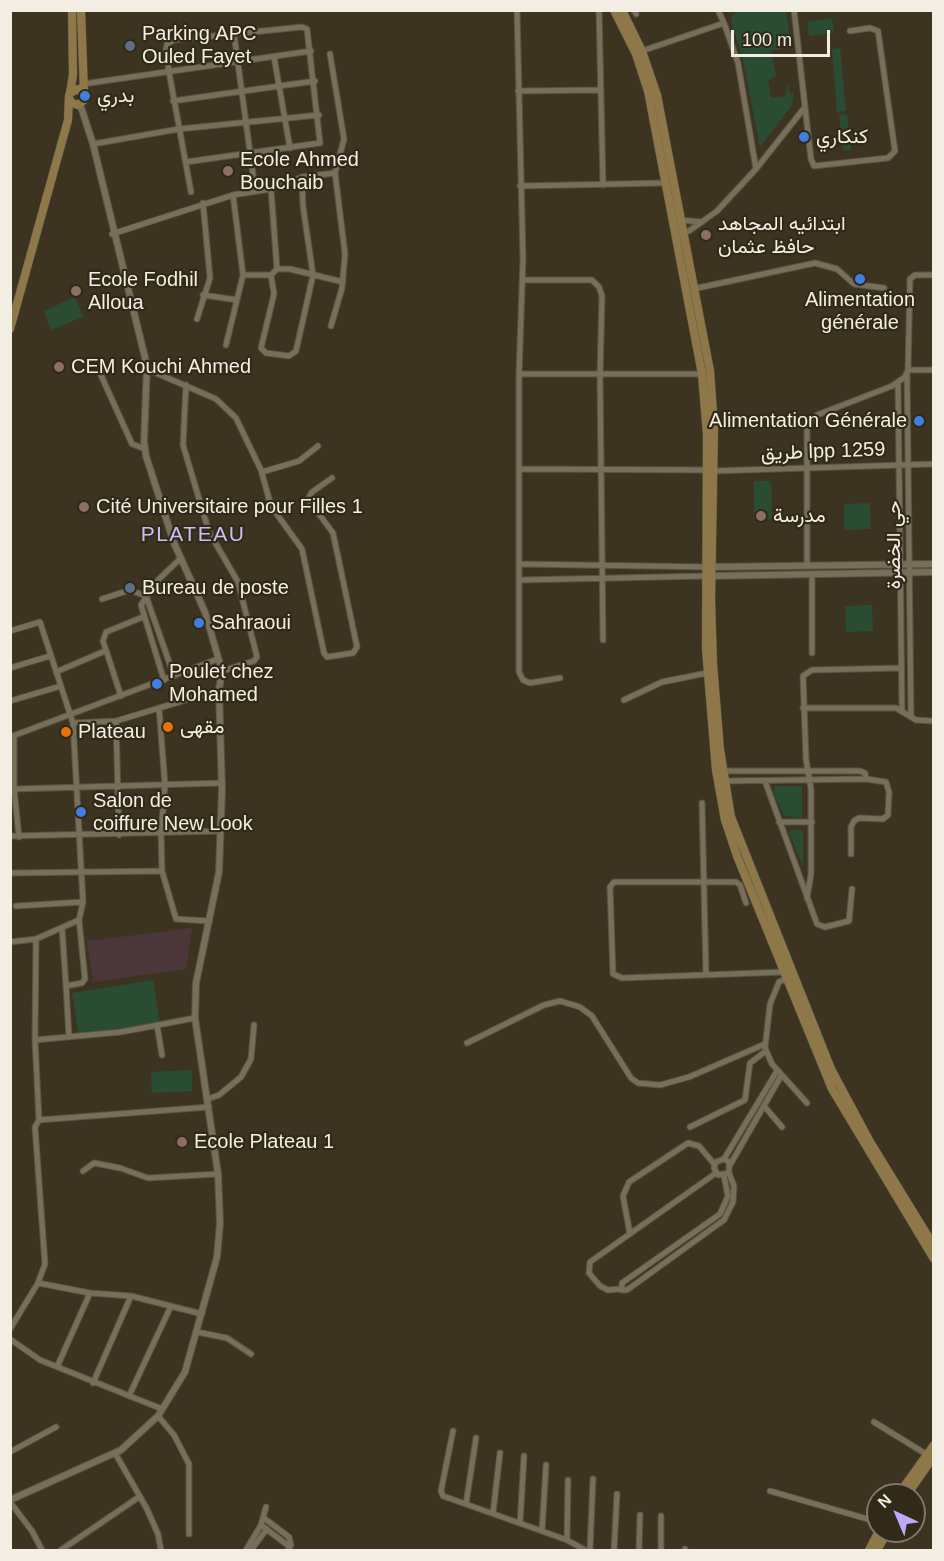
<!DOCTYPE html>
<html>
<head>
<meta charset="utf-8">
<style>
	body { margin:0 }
	#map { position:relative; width:944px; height:1561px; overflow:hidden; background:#3c3421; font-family:Helvetica,sans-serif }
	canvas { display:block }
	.frame { position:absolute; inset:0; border:12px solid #f3eee3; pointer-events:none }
	.north { position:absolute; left:866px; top:1483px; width:60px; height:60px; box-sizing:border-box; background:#322a18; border:2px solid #7f7869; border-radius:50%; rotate:316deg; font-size:16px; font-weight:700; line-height:24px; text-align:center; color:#f3eee3 }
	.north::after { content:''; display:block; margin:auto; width:21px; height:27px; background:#bbaaf6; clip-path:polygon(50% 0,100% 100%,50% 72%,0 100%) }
	.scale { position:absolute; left:731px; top:30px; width:99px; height:27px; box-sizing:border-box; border:3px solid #f3eee3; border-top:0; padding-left:8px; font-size:18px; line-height:21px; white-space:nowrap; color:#f3eee3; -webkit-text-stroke:4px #322a18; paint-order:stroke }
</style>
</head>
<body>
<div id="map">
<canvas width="944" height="1561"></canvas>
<div class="frame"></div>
<div class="north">N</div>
<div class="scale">100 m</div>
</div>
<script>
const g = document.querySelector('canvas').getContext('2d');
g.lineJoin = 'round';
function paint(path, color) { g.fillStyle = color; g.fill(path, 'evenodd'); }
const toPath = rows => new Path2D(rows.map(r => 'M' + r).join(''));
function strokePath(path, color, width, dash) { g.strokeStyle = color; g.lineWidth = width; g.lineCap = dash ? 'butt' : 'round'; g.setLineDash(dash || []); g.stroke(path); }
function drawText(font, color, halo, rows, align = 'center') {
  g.font = font + ' Helvetica,Vazirmatn,sans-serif'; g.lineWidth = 4.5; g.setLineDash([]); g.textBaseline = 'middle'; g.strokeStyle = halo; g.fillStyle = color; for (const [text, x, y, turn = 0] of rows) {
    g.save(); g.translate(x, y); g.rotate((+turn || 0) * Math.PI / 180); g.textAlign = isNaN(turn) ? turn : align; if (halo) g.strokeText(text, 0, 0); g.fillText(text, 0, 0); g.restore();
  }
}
paint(toPath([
	[192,928,186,969,93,982,87,941]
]), '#4b3639');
paint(toPath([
	[741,10,786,11,790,38,782,40,783,48,771,51,776,76,768,80,771,98,785,96,788,83,790,94,794,94,792,105,760,147,743,60,731,21,733,14],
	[832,18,834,33,809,36,807,22],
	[840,48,846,111,837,112,832,49],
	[847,114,851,150,843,151,839,115],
	[75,297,83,317,51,330,44,311],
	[754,481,771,481,772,519,754,519],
	[870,503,871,529,844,530,844,504],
	[872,605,873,631,846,632,845,606],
	[775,786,802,786,802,818,784,816,773,792],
	[793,829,803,831,803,866,789,833],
	[153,980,160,1023,79,1035,72,993],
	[192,1070,192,1091,152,1093,151,1072]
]), '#2a4c33');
const minor = toPath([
	[517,10,523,259,519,374,519,672,523,680,530,683,560,678],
	[599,10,603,185],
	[634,10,636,14],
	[234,34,254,182],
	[642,51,724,23,718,10],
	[274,57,290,148],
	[83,84,311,51],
	[518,91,600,90],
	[173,101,315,81],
	[805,107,811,159,814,166,888,158,895,151,878,31,870,28,850,31],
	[93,144,179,129,319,115],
	[186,162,320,143,307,29,302,27,174,40,167,44,166,50,169,72,191,192],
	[756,169,805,107,794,10],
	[520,186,664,183],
	[271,189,277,269],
	[679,220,702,222],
	[112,234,233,195,271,189,302,177,335,173,344,139,330,54],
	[675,236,689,231,717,211,756,169,738,63,724,23],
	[243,275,271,275,277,269,290,269,343,282],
	[271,275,274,294,261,348,266,353,289,356,296,351,313,275,303,206,302,177],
	[523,280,592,280,599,287,602,296,600,376,603,640],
	[693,289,815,263,837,269,854,284,884,288],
	[203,295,237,300],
	[197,319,210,278,203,203],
	[331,326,342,288,345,254,335,173],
	[226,345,243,275,233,195],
	[147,369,216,399,236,418,261,470,271,506,302,549,324,653,327,657,353,653,357,647,333,533,308,499,312,492,332,478],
	[908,370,934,370],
	[100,373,132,444,145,449],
	[519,374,702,374],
	[907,374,911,717],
	[898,384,902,710],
	[186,385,183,445,209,532,238,582,257,657,254,661,222,671],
	[520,469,706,470],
	[713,471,934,464],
	[262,472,299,461,318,446],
	[519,564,710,567],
	[807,564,807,426,817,415,892,386,905,377,908,370,910,279,915,275,934,275],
	[812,574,812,653],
	[520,580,707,576],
	[102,599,130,590,146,596,174,676],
	[10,631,40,622,73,723,83,902,79,920,85,979,82,983,66,986,69,1037],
	[10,668,50,656],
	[56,672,105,651],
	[164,680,141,605,159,579,181,558],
	[121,696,103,641,106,632,143,617],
	[624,700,662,682,707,673],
	[10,701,61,686],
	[159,708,165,785,161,832,162,871,176,919,209,921],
	[803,708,896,708,916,720,934,721],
	[116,721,119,835],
	[73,723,116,721,219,690],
	[14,736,14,789,19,837],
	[10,737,218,659],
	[723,771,860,771,865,773,866,779],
	[724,781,866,779,886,782,889,792,888,815,883,819,859,818,854,821,851,827,851,854],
	[765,781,817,924,825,927,849,921,852,889],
	[14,789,222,783],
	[702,803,706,975],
	[779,822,812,822],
	[10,836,221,831],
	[12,873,162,871],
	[807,898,811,874,811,789,806,759,803,676,812,670,901,668],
	[746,903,740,885,736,882,614,882,610,887,613,974,622,978,784,972],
	[16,906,83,902],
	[62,928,66,986],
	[36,939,35,1040,39,1120],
	[10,942,36,939,79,920],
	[787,978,779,982,770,1004,765,1048,772,1064,807,1103],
	[157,1025,162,1055],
	[35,1040,121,1032,195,1018],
	[467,1043,544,1005,560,1001,580,1007,592,1016,631,1078,638,1083,660,1085,689,1077,765,1044],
	[208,1099,219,1095,241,1077,251,1059,254,1025],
	[764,1106,782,1127],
	[690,1127,745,1100,750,1063,766,1051],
	[724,1159,777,1071],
	[730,1165,781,1076],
	[83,1171,94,1163,120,1168,148,1178,218,1174],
	[724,1176,728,1196,720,1214,622,1283,622,1290,627,1290,724,1220,733,1202,734,1186,729,1173,729,1162,724,1159,716,1162,714,1168,718,1175,729,1173],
	[630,1234,623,1196,629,1182,688,1143,699,1146,715,1165],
	[38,1283,90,1293,131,1296,202,1314],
	[620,1289,608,1290,600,1286,589,1273,590,1262,716,1173],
	[10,1329,38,1283,45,1264,35,1127,39,1120,209,1107],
	[197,1332,227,1338,251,1354],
	[10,1339,40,1360,162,1409],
	[57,1367,90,1293],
	[93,1383,131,1296],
	[129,1396,171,1306],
	[158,1416,174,1435,189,1464,189,1534],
	[874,1422,926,1454],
	[453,1431,441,1491,443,1496,567,1540,585,1550],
	[10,1452,56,1427],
	[115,1453,147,1509,158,1534,161,1550],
	[770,1491,878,1522],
	[10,1502,32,1531,42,1550],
	[466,1504,476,1438],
	[493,1513,500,1453],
	[264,1518,289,1537,291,1545,288,1550],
	[520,1523,524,1456],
	[261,1525,290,1547],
	[542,1531,546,1465],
	[567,1540,568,1480],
	[685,1549,685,1550],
	[61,1550,139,1497],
	[246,1550,261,1525,266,1507],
	[251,1550,267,1529],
	[590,1550,593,1479],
	[614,1550,617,1494],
	[639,1550,640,1515],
	[661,1550,661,1516]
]);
const tertiary = toPath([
	[711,567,934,564],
	[711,576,934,572],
	[10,1500,121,1450,158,1416,185,1372,217,1257,220,1223,218,1174,195,1018,196,983,219,872,222,790,219,690,222,671,205,612,174,543,146,456,144,442,147,366,93,144,80,104]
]);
const secondary = toPath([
	[81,10,84,93],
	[614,10,636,54,648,91,702,374,707,435,706,649,716,770,725,820,737,856,832,1089,934,1259],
	[622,10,642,51,657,95,710,371,714,426,711,600,713,664,720,750,731,817,831,1069,869,1140,934,1246],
	[70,93,73,75,72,10],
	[10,329,68,120,69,96,70,93,78,89,84,95,84,100,78,105,72,103,69,99],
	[898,1495,934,1445],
	[907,1495,934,1456],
	[869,1550,879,1531],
	[877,1550,888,1531]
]);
strokePath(minor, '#595342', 7);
strokePath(tertiary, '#595342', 8);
strokePath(secondary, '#595342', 9);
strokePath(minor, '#776f5a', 5);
strokePath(tertiary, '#776f5a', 6);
strokePath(secondary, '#8e7749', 8);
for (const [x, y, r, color] of [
	[130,46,6,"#5c6f8a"],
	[85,96,6,"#3f7fe0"],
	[804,137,6,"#3f7fe0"],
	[228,171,6,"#8d6e63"],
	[706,235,6,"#8d6e63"],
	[860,279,6,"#3f7fe0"],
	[76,291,6,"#8d6e63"],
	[59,367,6,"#8d6e63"],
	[919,421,6,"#3f7fe0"],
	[84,507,6,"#8d6e63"],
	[761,516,6,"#8d6e63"],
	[130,588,6,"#5c6f8a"],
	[199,623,6,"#3f7fe0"],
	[157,684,6,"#3f7fe0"],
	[168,727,6,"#e8710a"],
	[66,732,6,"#e8710a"],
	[81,812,6,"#3f7fe0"],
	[182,1142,6,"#8d6e63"]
]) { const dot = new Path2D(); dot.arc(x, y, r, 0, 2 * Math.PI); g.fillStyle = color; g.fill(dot); strokePath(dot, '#322a18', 2); }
drawText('20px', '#f3eee3', '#322a18', [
	["Parking APC",142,34],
	["Ouled Fayet",142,57],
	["بدري",97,96],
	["كنكاري",816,137],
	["Ecole Ahmed",240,160],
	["Bouchaib",240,183],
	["ابتدائيه المجاهد",718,224],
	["حافظ عثمان",718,247],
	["Ecole Fodhil",88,280],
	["Alloua",88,303],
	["Alimentation",860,300,"center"],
	["générale",860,323,"center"],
	["CEM Kouchi Ahmed",71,367],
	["Alimentation Générale",907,421,"right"],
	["Cité Universitaire pour Filles 1",96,507],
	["مدرسة",773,516],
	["Bureau de poste",142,588],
	["Sahraoui",211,623],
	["Poulet chez",169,672],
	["Mohamed",169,695],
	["مقهى",180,727],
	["Plateau",78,732],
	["Salon de",93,801],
	["coiffure New Look",93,824],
	["Ecole Plateau 1",194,1142]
], 'left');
drawText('20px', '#f3eee3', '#322a18', [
	["طريق lpp 1259",823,452,-2],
	["حي الخضرة",894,545,-90]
]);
g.letterSpacing = '1.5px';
drawText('21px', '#cabdf6', '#322a18', [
	["PLATEAU",193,535]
]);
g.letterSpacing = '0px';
</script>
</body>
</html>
